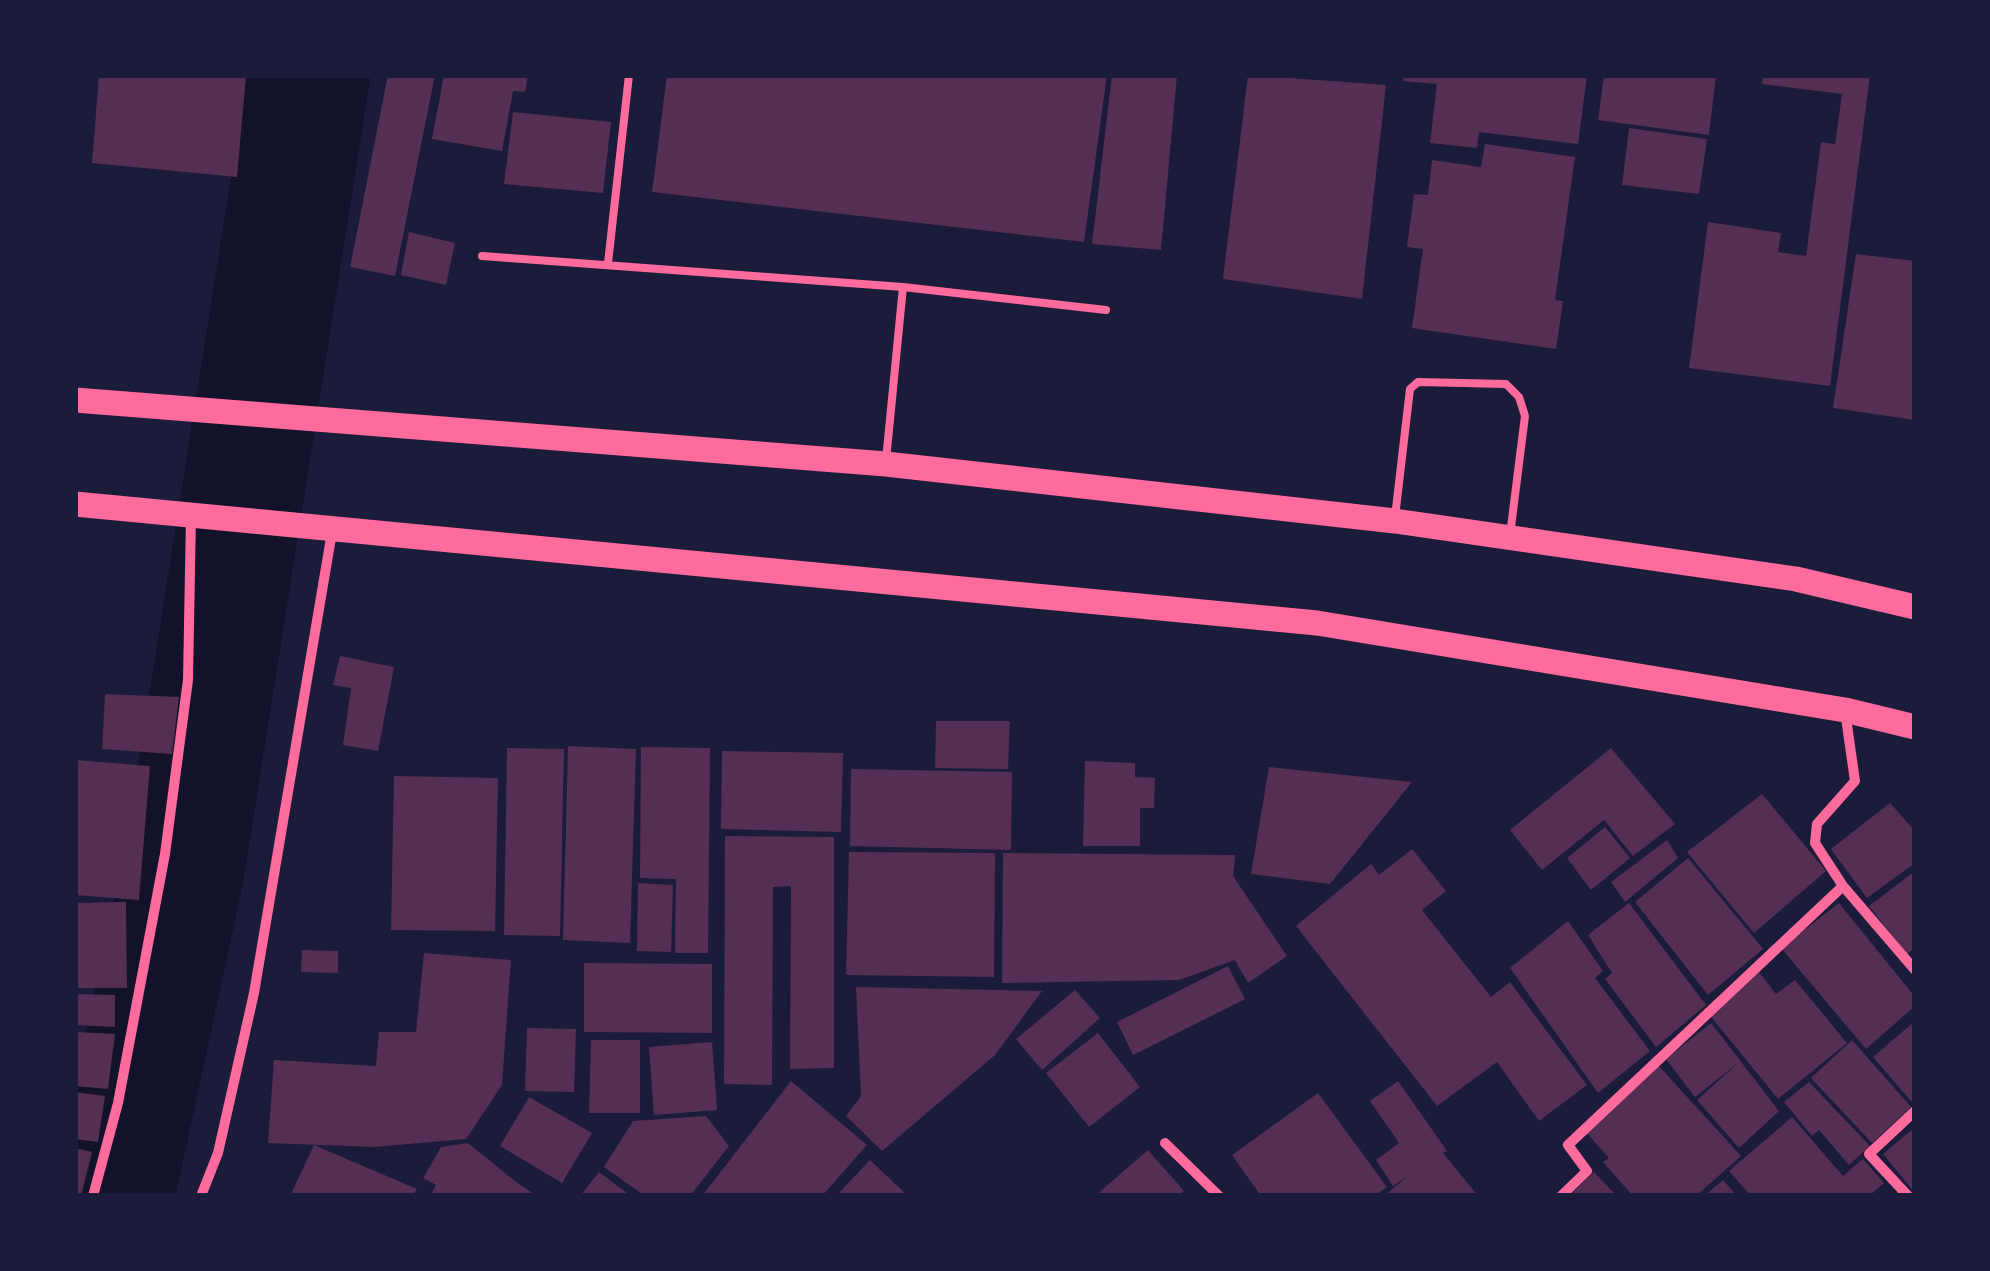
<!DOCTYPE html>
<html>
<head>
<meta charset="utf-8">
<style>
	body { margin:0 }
	#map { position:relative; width:1990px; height:1271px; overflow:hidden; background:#1b1b3a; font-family:Commissioner,sans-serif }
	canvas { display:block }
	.frame { position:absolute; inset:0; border:78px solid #1b1b3a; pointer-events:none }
</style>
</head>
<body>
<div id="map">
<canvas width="1990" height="1271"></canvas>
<div class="frame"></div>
</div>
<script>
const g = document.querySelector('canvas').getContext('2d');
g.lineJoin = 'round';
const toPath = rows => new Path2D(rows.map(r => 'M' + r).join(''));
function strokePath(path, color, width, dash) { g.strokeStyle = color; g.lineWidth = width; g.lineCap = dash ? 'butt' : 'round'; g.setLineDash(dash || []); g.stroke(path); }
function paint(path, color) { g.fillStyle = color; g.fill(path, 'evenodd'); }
strokePath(toPath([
	[113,1196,183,872,309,75]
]), '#12122b', 122);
paint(toPath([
	[99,75,246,75,237,177,92,163],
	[388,75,435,75,395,276,350,267],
	[444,75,528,75,525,92,513,91,502,151,432,139],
	[667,75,1107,75,1084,242,652,192],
	[1112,75,1177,75,1161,250,1092,244],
	[1248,75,1386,85,1362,299,1223,279],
	[1404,75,1587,75,1578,144,1479,132,1477,148,1430,143,1437,84,1403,81],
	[1604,75,1716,75,1709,135,1598,120],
	[1763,75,1870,75,1830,386,1689,368,1708,222,1781,233,1778,252,1806,256,1821,142,1835,144,1842,94,1762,84],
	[513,112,611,122,603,193,504,184],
	[1629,128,1707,139,1699,194,1622,185],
	[1485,144,1575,157,1555,300,1563,301,1556,349,1412,328,1423,249,1407,247,1414,194,1428,195,1432,160,1481,167],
	[409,232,455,243,446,285,401,275],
	[1856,254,1915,261,1915,420,1833,408],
	[340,656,394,667,378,751,343,745,351,688,333,685],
	[105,694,179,697,172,754,102,749],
	[936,721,1010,721,1008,769,935,768],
	[568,746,636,749,630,943,563,940],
	[641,747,710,748,708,953,675,953,676,879,640,878],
	[507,748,564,749,560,936,504,935],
	[1611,748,1675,824,1633,856,1604,820,1542,870,1510,830],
	[722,751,843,753,841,832,721,829],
	[75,760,150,766,139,900,75,895],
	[1085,761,1135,763,1135,777,1155,778,1154,808,1140,808,1140,846,1083,846],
	[1269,767,1412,782,1330,884,1251,874],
	[851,769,1012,772,1011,850,850,846],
	[394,776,498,778,495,931,391,930],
	[1762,794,1826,871,1754,933,1687,852],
	[1890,803,1915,831,1915,863,1867,898,1831,849],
	[1605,827,1630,858,1591,890,1567,858],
	[725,836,834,837,834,1068,790,1069,791,886,773,887,772,1085,724,1084],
	[1667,840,1678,858,1625,902,1611,882],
	[1412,849,1446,891,1422,910,1491,997,1510,982,1587,1085,1539,1121,1497,1062,1437,1106,1296,926,1371,864,1379,875],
	[849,852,995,853,994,977,846,975],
	[1003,853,1235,855,1233,876,1287,956,1248,983,1235,960,1179,980,1002,983],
	[1688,858,1763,949,1708,995,1635,902],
	[1915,871,1915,948,1907,954,1869,906],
	[638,883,673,885,671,952,637,951],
	[126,902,127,988,75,988,75,903],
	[1629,903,1706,1005,1656,1047,1605,979,1612,973,1588,935],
	[1839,903,1915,997,1915,1006,1866,1049,1781,948],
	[1568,921,1603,971,1595,978,1650,1051,1598,1093,1510,968],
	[302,950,338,951,338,973,301,972],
	[424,953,511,960,502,1085,466,1139,374,1147,268,1143,274,1060,376,1066,379,1032,416,1032],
	[584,963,712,964,712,1033,584,1032],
	[1228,966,1245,999,1133,1055,1117,1022],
	[1759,972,1776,994,1795,980,1847,1043,1778,1099,1708,1013],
	[856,987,1042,991,995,1055,882,1151,846,1116,861,1096],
	[1075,990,1100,1018,1042,1070,1016,1039],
	[75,994,115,995,115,1027,75,1025],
	[1915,1021,1915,1100,1912,1102,1873,1057],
	[1711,1023,1779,1111,1739,1148,1697,1100,1738,1063,1695,1097,1666,1059],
	[527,1028,576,1029,574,1092,525,1091],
	[75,1032,115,1034,108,1089,75,1086],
	[1098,1033,1140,1087,1089,1127,1046,1073],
	[591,1040,640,1040,640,1113,589,1113],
	[1852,1040,1911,1107,1872,1143,1811,1078],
	[712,1042,717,1110,654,1115,649,1047],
	[1658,1065,1741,1156,1696,1196,1633,1196,1603,1162,1609,1158,1584,1130],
	[791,1081,867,1145,822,1196,702,1196],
	[1398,1081,1447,1151,1443,1153,1478,1196,1384,1196,1407,1177,1393,1186,1376,1160,1399,1143,1370,1101],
	[1809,1082,1870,1146,1849,1165,1819,1130,1812,1136,1784,1102],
	[75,1092,105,1096,98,1142,75,1139],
	[1318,1093,1387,1187,1374,1196,1261,1196,1232,1155],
	[529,1097,592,1133,562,1183,500,1146],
	[706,1116,729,1146,690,1196,645,1196,604,1167,633,1121],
	[1792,1117,1843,1176,1863,1159,1884,1183,1869,1196,1751,1196,1729,1171],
	[1915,1127,1915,1193,1883,1154],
	[468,1143,515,1181,536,1196,430,1196,436,1185,423,1178,441,1147],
	[314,1145,417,1189,413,1196,290,1196],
	[75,1148,92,1152,81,1196,75,1196],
	[1148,1150,1184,1191,1178,1196,1095,1196],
	[870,1160,908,1196,836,1196],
	[599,1172,631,1196,580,1196],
	[1594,1172,1617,1196,1569,1196],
	[1723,1180,1737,1196,1704,1196]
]), '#542f53');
strokePath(toPath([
	[482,256,903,287,886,460],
	[608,263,629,75],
	[903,287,1106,310],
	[1395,517,1410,389,1418,382,1506,384,1519,397,1525,416,1510,535]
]), '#ff6b9d', 8);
strokePath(toPath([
	[1843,886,1815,843,1817,824,1855,781,1845,711],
	[1165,1143,1219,1196],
	[93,1196,118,1103,165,854,188,680,191,515],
	[201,1196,218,1153,254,993,332,532],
	[1561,1196,1587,1171,1568,1145,1843,886,1915,970],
	[1908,1196,1869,1154,1915,1111]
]), '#ff6b9d', 10);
strokePath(toPath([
	[75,400,886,464,1395,521,1796,579,1915,607],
	[75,504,1317,623,1845,710,1915,727]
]), '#ff6b9d', 25);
</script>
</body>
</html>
